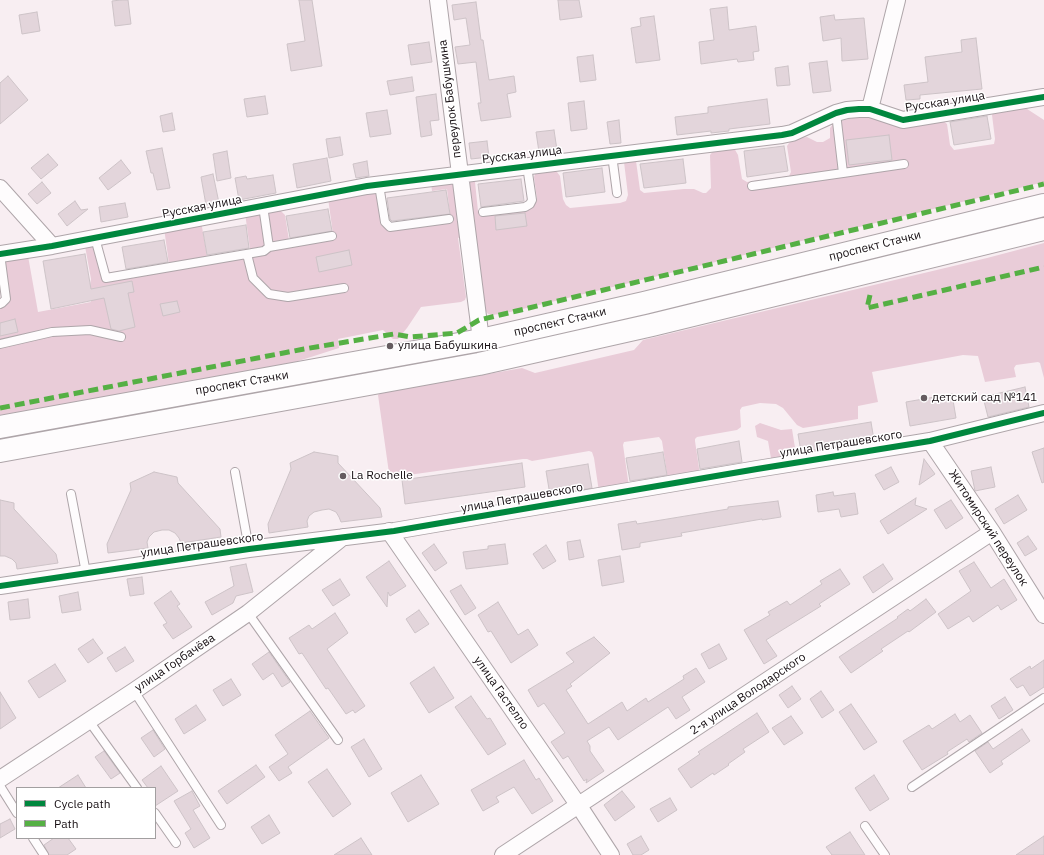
<!DOCTYPE html>
<html>
<head>
<meta charset="utf-8">
<style>
	body { margin:0 }
	#map { position:relative; width:1044px; height:855px; overflow:hidden; background:#f8eef2; font-family:"IBM Plex Sans",sans-serif }
	canvas { display:block }
	.legend { position:absolute; left:16px; top:787px; width:140px; height:52px; box-sizing:border-box; background:#fff; border:1px solid #a29fa0; margin:0; padding:5px 7px; list-style:none; font-size:12px; color:#160e12 }
	.legend li { display:flex; align-items:center; gap:8px; height:20px }
	.legend b { width:20px; border:1px solid #a29fa0 }
</style>
</head>
<body>
<div id="map">
<canvas width="1044" height="855"></canvas>
<ul class="legend">
<li><b style="height:5px;background:#00873e"></b>Cycle path</li>
<li><b style="height:5px;background:#55b044"></b>Path</li>
</ul>
</div>
<script>
const g = document.querySelector('canvas').getContext('2d');
g.lineJoin = 'round';
function paint(path, color) { g.fillStyle = color; g.fill(path, 'evenodd'); }
const toPath = rows => new Path2D(rows.map(r => 'M' + r).join(''));
function strokePath(path, color, width, dash) { g.strokeStyle = color; g.lineWidth = width; g.lineCap = dash ? 'butt' : 'round'; g.setLineDash(dash || []); g.stroke(path); }
function drawText(font, color, halo, rows, align = 'center') {
  g.font = font + ' "IBM Plex Sans",sans-serif'; g.lineWidth = 3; g.setLineDash([]); g.textBaseline = 'middle'; g.strokeStyle = halo; g.fillStyle = color; for (const [text, x, y, turn = 0] of rows) {
    g.save(); g.translate(x, y); g.rotate((+turn || 0) * Math.PI / 180); g.textAlign = isNaN(turn) ? turn : align; if (halo) g.strokeText(text, 0, 0); g.fillText(text, 0, 0); g.restore();
  }
}
paint(toPath([
	[1024,107,1044,120,1044,182,506,313,492,315,488,314,485,310,468,180,473,180,475,182,478,211,483,216,529,209,534,205,537,199,534,177,535,174,539,172,552,170,557,172,560,176,563,199,566,205,570,208,620,203,626,201,628,195,624,162,636,161,640,190,644,193,684,189,694,189,703,193,706,193,711,188,710,155,714,150,734,148,738,155,742,179,747,182,789,176,791,172,787,146,792,139,807,137,817,142,823,142,830,138,830,128,834,123,852,118,865,117,889,122,941,119,947,124,950,145,954,150,994,144,995,139,992,115,996,108],
	[453,177,465,236,458,238,466,297,465,300,461,302,421,307,407,328,398,339,393,339,383,330,338,339,339,348,289,364,113,397,0,415,0,305,4,304,3,260,28,256,38,312,91,302,89,292,91,279,85,246,94,244,98,267,103,274,126,272,169,264,164,228,201,221,207,256,250,249,245,213,275,205,285,215,289,240,333,234,328,198,383,187,388,223,450,215,447,189,432,191,431,183],
	[1044,243,1044,378,1040,363,1038,362,1016,365,1014,368,1016,377,985,382,978,356,963,355,872,372,878,402,858,406,858,419,803,428,797,425,783,408,776,404,760,403,742,407,740,410,741,427,737,430,697,437,695,439,695,441,700,475,668,480,662,441,659,437,624,442,623,445,629,487,599,492,594,458,592,452,589,451,532,461,527,459,523,459,394,477,389,473,378,395,380,393,522,368,535,373,634,350,643,340,987,258],
	[760,423,781,430,792,429,797,460,772,464,768,441,757,437,755,426]
]), '#e9ccd8');
const building = toPath([
	[121,0,128,0,131,24,115,26,112,1,121,0],
	[299,0,312,0,322,66,291,71,287,44,305,41,299,0],
	[558,0,579,0,582,17,560,20,558,0],
	[476,2,481,40,483,40,489,80,514,76,516,92,507,94,511,117,481,121,478,103,481,103,476,62,458,64,455,47,470,45,466,18,454,20,452,5,476,2],
	[727,7,729,30,756,26,759,51,753,52,754,60,738,62,737,59,701,64,699,42,714,40,710,9,727,7],
	[37,12,40,31,22,34,19,15,37,12],
	[834,15,835,20,864,18,868,59,842,61,841,38,823,41,820,17,834,15],
	[654,16,660,60,636,63,631,28,641,26,640,18,654,16],
	[976,38,982,89,920,95,920,99,906,100,904,85,928,82,925,57,962,52,961,40,976,38],
	[429,42,432,62,411,65,408,45,429,42],
	[593,55,596,80,580,82,577,57,593,55],
	[827,61,831,91,813,93,809,63,827,61],
	[788,66,790,85,777,86,775,68,788,66],
	[8,76,28,100,0,124,0,83,8,76],
	[412,77,414,91,390,95,387,81,412,77],
	[436,94,439,120,430,121,432,135,421,137,416,97,436,94],
	[265,96,268,114,247,117,244,99,265,96],
	[767,99,770,124,729,129,729,131,711,133,711,131,677,135,675,117,708,113,708,107,767,99],
	[584,101,587,129,571,131,568,103,584,101],
	[387,110,391,134,370,137,366,113,387,110],
	[172,113,175,130,163,132,160,116,172,113],
	[987,116,991,139,954,145,950,122,987,116],
	[619,120,621,143,610,144,607,122,619,120],
	[554,130,557,150,539,152,536,132,554,130],
	[889,135,892,160,849,165,846,140,889,135],
	[340,137,343,155,329,158,326,139,340,137],
	[487,141,489,157,471,159,469,143,487,141],
	[784,146,788,171,747,177,744,151,784,146],
	[162,148,170,188,157,190,153,173,151,173,146,151,162,148],
	[227,151,231,178,217,181,213,154,227,151],
	[48,154,58,165,41,179,31,168,48,154],
	[327,158,331,181,297,188,293,164,327,158],
	[683,159,686,183,644,188,640,164,683,159],
	[121,160,131,173,108,190,99,178,121,160],
	[367,161,369,176,356,178,353,164,367,161],
	[602,168,605,192,566,197,563,173,602,168],
	[213,174,219,203,206,205,201,177,213,174],
	[273,175,276,193,239,200,235,178,246,176,247,179,273,175],
	[521,179,524,201,481,207,478,184,521,179],
	[42,182,51,193,37,204,28,194,42,182],
	[446,190,450,214,392,221,390,219,387,198,446,190],
	[75,201,81,210,88,209,67,226,58,214,75,201],
	[125,203,128,217,101,222,99,207,125,203],
	[328,209,332,231,290,238,286,216,328,209],
	[525,213,527,226,496,230,495,216,525,213],
	[246,225,249,248,207,255,203,232,246,225],
	[164,240,168,262,126,269,122,247,164,240],
	[349,250,352,265,319,272,316,257,349,250],
	[85,254,91,289,132,281,134,292,128,293,135,327,119,331,111,329,104,298,51,309,43,261,85,254],
	[177,301,180,312,163,316,160,304,177,301],
	[15,319,18,332,0,336,0,323,15,319],
	[1025,387,1029,407,988,417,983,397,1025,387],
	[952,394,956,418,910,426,906,402,952,394],
	[871,422,874,440,801,452,798,434,871,422],
	[739,441,742,462,700,469,697,449,739,441],
	[1044,448,1044,482,1042,483,1032,452,1044,448],
	[314,452,338,456,338,463,380,508,382,517,341,522,339,517,336,512,329,509,322,510,314,512,309,516,307,521,308,527,269,533,268,524,291,469,290,463,314,452],
	[663,452,667,475,630,481,626,458,663,452],
	[924,459,935,474,919,485,924,459],
	[522,463,525,487,405,504,402,480,522,463],
	[588,464,592,488,550,495,546,471,588,464],
	[891,467,899,482,884,490,875,475,891,467],
	[991,467,995,487,975,491,971,471,991,467],
	[154,472,177,477,178,483,220,529,221,537,181,543,179,538,175,533,169,530,162,530,154,532,149,537,147,542,148,548,108,553,107,544,131,490,130,483,154,472],
	[833,492,834,496,855,493,858,514,841,517,839,509,818,512,816,495,833,492],
	[1018,495,1027,510,1004,524,995,509,1018,495],
	[916,498,915,505,927,509,888,534,880,521,916,498],
	[0,500,14,503,14,509,56,554,58,563,17,569,16,563,12,559,5,556,0,556,0,500],
	[951,500,963,518,946,529,934,510,951,500],
	[778,501,781,517,762,520,762,519,681,533,682,536,640,543,640,547,622,550,618,524,636,521,637,524,728,509,728,507,778,501],
	[1028,536,1037,549,1025,556,1017,543,1028,536],
	[580,540,584,557,569,560,567,542,580,540],
	[434,544,447,563,435,571,422,553,434,544],
	[505,544,508,564,466,569,463,552,488,549,488,546,505,544],
	[546,545,556,561,543,569,533,554,546,545],
	[620,556,624,582,602,586,598,560,620,556],
	[389,561,406,586,390,596,388,592,387,607,366,577,389,561],
	[974,562,991,588,1004,579,1017,600,1001,610,998,605,973,622,969,616,948,629,938,614,971,591,959,571,974,562],
	[246,564,253,592,236,596,233,603,212,615,205,602,234,586,230,567,246,564],
	[883,564,893,579,873,593,863,577,883,564],
	[840,569,850,584,819,604,821,606,766,640,777,656,764,664,744,630,770,615,768,612,787,601,790,605,822,584,820,581,840,569],
	[142,577,144,594,130,596,127,579,142,577],
	[340,579,350,595,333,606,322,590,340,579],
	[461,585,476,608,465,615,450,591,461,585],
	[171,591,180,604,177,606,192,627,173,639,163,625,167,623,154,603,171,591],
	[78,592,81,610,62,613,59,596,78,592],
	[28,599,30,618,10,620,8,602,28,599],
	[926,599,936,612,909,632,908,631,881,649,883,651,851,673,839,657,898,618,897,617,908,609,910,611,926,599],
	[498,602,518,635,528,629,538,645,511,663,491,631,488,632,478,615,498,602],
	[419,610,429,624,415,633,406,619,419,610],
	[335,613,348,633,327,649,365,706,355,713,353,710,346,714,328,688,326,689,302,653,299,654,289,638,309,625,312,629,335,613],
	[594,637,610,653,570,684,572,686,566,690,588,724,622,702,627,711,646,698,648,702,684,679,683,676,696,668,705,682,682,697,690,710,676,719,668,707,618,740,609,727,587,741,590,746,590,751,604,771,586,783,587,779,584,781,568,756,563,759,551,742,565,733,544,703,538,707,528,690,574,662,566,653,594,637],
	[93,639,103,653,88,663,78,649,93,639],
	[719,644,727,659,709,669,701,654,719,644],
	[125,647,134,661,116,672,107,658,125,647],
	[269,652,290,682,282,687,273,673,263,680,252,664,269,652],
	[1044,660,1044,687,1030,696,1023,685,1017,688,1010,679,1030,666,1031,669,1044,660],
	[55,664,66,681,39,698,28,681,55,664],
	[434,667,454,698,429,713,410,683,434,667],
	[231,679,241,695,223,706,213,690,231,679],
	[792,686,801,699,788,708,779,695,792,686],
	[821,691,834,710,822,718,810,699,821,691],
	[0,692,16,718,0,729,0,692],
	[471,696,487,719,490,718,506,744,488,755,455,707,471,696],
	[1005,697,1013,710,999,719,991,706,1005,697],
	[851,704,877,742,864,750,839,712,851,704],
	[196,705,206,720,184,734,175,719,196,705],
	[310,711,329,738,288,767,292,773,279,781,269,767,288,754,275,735,310,711],
	[757,713,769,732,743,749,745,752,728,764,729,765,714,775,713,773,691,788,678,769,700,754,698,752,757,713],
	[955,714,960,722,970,715,982,733,969,742,967,739,947,752,948,754,922,770,903,741,929,725,932,729,955,714],
	[791,716,803,733,784,745,772,728,791,716],
	[1022,729,1030,741,1001,761,1003,764,990,773,975,751,988,742,993,749,1022,729],
	[153,730,165,749,154,757,141,738,153,730],
	[364,739,382,769,369,777,351,747,364,739],
	[104,751,120,773,111,779,95,757,104,751],
	[524,760,536,780,539,778,553,801,532,814,514,787,496,797,499,802,483,811,471,790,524,760],
	[256,765,265,777,227,804,218,791,256,765],
	[161,766,178,791,155,806,155,788,148,788,142,780,161,766],
	[327,769,351,804,333,817,308,782,327,769],
	[78,775,86,788,58,788,78,775],
	[421,775,439,804,408,822,391,793,421,775],
	[874,775,889,799,870,811,855,788,874,775],
	[192,791,200,806,193,810,210,838,194,848,185,833,191,829,174,801,192,791],
	[622,791,635,807,615,821,604,805,622,791],
	[670,798,677,810,658,822,650,809,670,798],
	[269,815,280,833,262,844,251,827,269,815],
	[10,819,15,829,0,838,0,824,10,819],
	[850,832,865,855,832,855,826,847,850,832],
	[641,836,649,850,641,855,633,855,627,844,641,836],
	[1044,836,1044,855,1016,855,1044,836],
	[54,838,68,838,76,849,67,855,49,855,44,845,54,838],
	[361,838,372,855,334,855,361,838]
]);
paint(building, '#e3d5db');
strokePath(building, '#cdc3c7', 1);
const lane = toPath([
	[836,113,843,173,904,164],
	[612,155,617,193],
	[379,185,385,222,390,227,449,219],
	[752,186,843,173],
	[483,212,525,207,530,204,532,200,527,166],
	[95,238,106,278,264,251,269,247,263,206],
	[269,247,332,236],
	[247,254,253,278,269,294,288,297,344,288],
	[0,304,2,303,6,299,0,254],
	[0,344,52,332,90,330,121,337],
	[235,472,249,549],
	[71,494,86,573],
	[248,613,338,740],
	[134,691,221,825],
	[89,721,137,788],
	[0,786,17,813],
	[912,787,1044,698],
	[155,813,176,843],
	[865,826,885,855],
	[33,838,44,855]
]);
const street = toPath([
	[438,0,481,340],
	[870,109,897,0],
	[0,188,52,246],
	[0,254,52,246,367,186,782,135,792,133,836,113,847,110,859,109,870,109,903,120,1044,97],
	[930,441,992,532,1044,615],
	[389,531,579,806,611,855],
	[0,586,249,549,394,531,757,469,930,441,1044,413],
	[0,779,134,691,248,613,343,537],
	[503,855,992,532]
]);
const primary = toPath([
	[0,427,481,340,644,303,1044,205],
	[0,451,479,364,652,325,1044,229]
]);
strokePath(lane, '#aea5a9', 10);
strokePath(street, '#aea5a9', 18);
strokePath(primary, '#aea5a9', 24);
strokePath(lane, '#fefcfd', 8);
strokePath(street, '#fefcfd', 16);
strokePath(primary, '#fefcfd', 22);
strokePath(toPath([
	[870,295,867,308,1044,267],
	[0,408,304,349,394,334,411,337,457,333,479,320,1044,184]
]), '#55b044', 5, [10, 5]);
strokePath(toPath([
	[0,254,52,246,367,186,782,135,792,133,836,113,847,110,859,109,870,109,903,120,1044,97],
	[0,586,249,549,394,531,757,469,930,441,1044,413]
]), '#00873e', 6);
for (const [x, y, r, color] of [
	[390,346,4,"#655c60"],
	[924,398,4,"#655c60"],
	[343,476,4,"#655c60"]
]) { const dot = new Path2D(); dot.arc(x, y, r, 0, 2 * Math.PI); g.fillStyle = color; g.fill(dot); strokePath(dot, '#fff', 1.5); }
drawText('12px', '#160e12', '#fff', [
	["переулок Бабушкина",450,99,-97],
	["Русская улица",945,102,-9],
	["Русская улица",522,155,-7],
	["Русская улица",202,207,-11],
	["проспект Стачки",875,246,-14],
	["проспект Стачки",560,322,-13],
	["проспект Стачки",242,383,-10],
	["улица Петрашевского",841,444,-9],
	["улица Петрашевского",522,498,-10],
	["Житомирский переулок",988,528,57],
	["улица Петрашевского",202,545,-8],
	["улица Горбачёва",175,663,-34],
	["улица Гастелло",501,693,55],
	["2-я улица Володарского",748,694,-34]
]);
drawText('12px', '#160e12', '#fff', [
	["улица Бабушкина",398,346],
	["детский сад №141",932,398],
	["La Rochelle",351,476]
], 'left');
</script>
</body>
</html>
